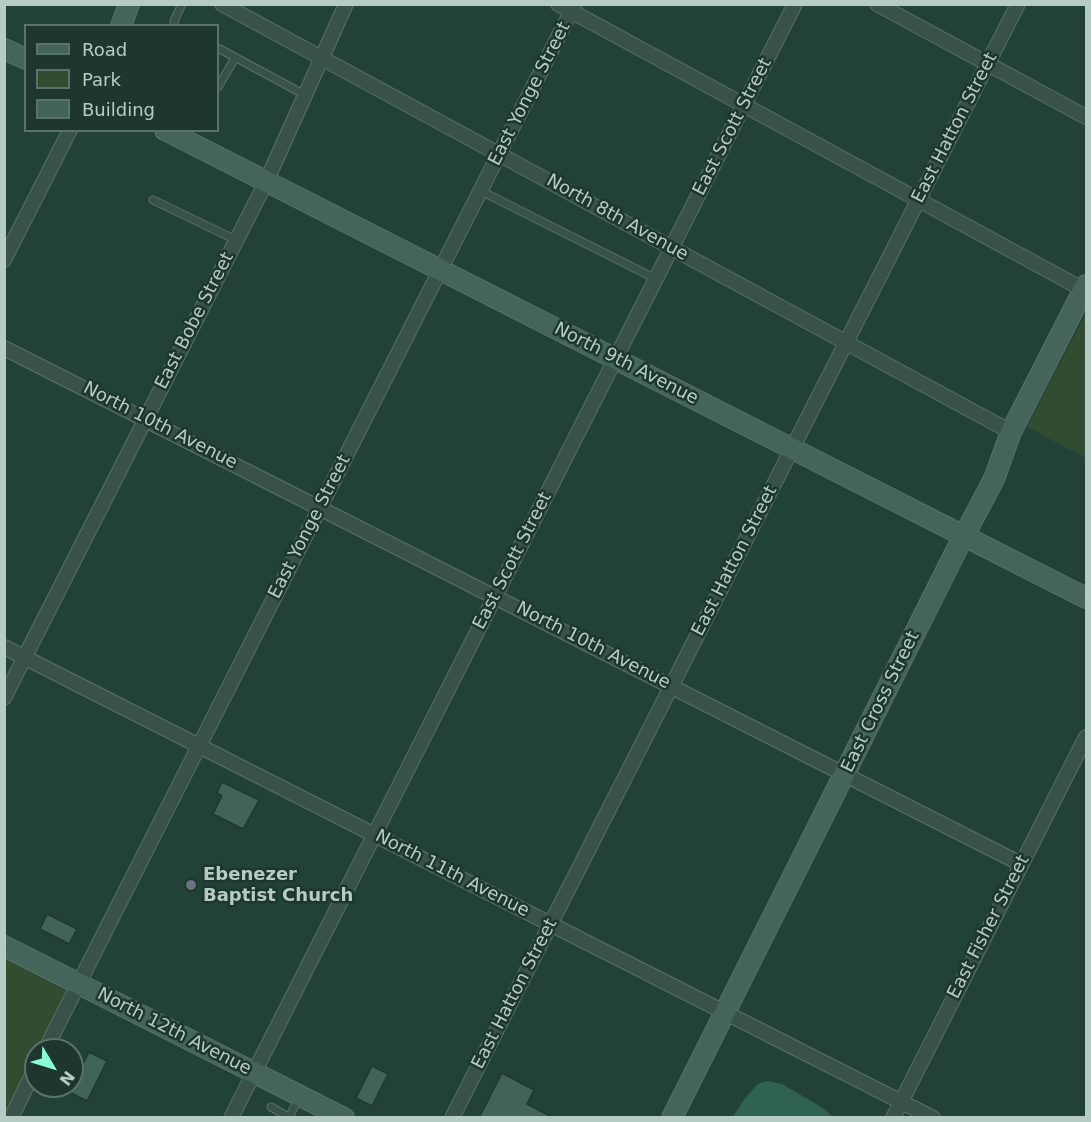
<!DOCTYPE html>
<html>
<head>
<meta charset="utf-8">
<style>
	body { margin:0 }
	#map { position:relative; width:1091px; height:1122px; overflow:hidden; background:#234237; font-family:"DejaVu Sans",sans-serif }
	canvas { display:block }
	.frame { position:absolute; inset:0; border:6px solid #b5ccc4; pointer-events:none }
	.legend { position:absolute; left:24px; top:24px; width:195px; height:108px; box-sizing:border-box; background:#1d372e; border:2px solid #5a736a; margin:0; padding:8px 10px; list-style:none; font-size:18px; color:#b5ccc4 }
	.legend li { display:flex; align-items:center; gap:12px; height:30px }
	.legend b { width:30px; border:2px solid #5a736a }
	.north { position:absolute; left:24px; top:1038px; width:60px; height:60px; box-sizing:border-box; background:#1d372e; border:2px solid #5a736a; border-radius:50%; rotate:128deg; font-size:16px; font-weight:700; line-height:24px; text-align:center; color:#b5ccc4 }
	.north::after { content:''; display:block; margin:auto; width:21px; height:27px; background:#87ffd7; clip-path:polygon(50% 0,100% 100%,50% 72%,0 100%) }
</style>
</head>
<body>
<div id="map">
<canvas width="1091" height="1122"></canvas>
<div class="frame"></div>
<ul class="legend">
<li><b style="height:8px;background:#45655b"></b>Road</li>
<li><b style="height:16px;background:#304c31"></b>Park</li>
<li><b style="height:16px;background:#426458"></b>Building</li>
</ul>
<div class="north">N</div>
</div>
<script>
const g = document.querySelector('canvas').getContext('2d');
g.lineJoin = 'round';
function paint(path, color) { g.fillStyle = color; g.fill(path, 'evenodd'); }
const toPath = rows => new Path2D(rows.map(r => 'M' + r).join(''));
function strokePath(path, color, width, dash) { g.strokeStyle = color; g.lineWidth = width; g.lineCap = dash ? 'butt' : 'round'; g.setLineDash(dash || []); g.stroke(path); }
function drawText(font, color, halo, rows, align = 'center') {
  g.font = font + ' "DejaVu Sans",sans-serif'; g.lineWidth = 5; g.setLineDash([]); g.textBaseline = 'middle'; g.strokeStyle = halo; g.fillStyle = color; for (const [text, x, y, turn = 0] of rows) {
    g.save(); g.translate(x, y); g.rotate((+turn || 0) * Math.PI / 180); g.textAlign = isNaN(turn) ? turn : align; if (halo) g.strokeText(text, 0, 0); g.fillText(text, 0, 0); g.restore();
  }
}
paint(toPath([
	[1086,313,1086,458,1027,427],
	[5,946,79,983,45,1050,36,1050,36,1067,5,1117]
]), '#304c31');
paint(toPath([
	[768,1081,782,1084,823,1108,833,1117,733,1117,745,1098,758,1084]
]), '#2f6250');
const building = toPath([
	[222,782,259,800,243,829,213,814,222,796,217,793,222,782],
	[47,914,77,929,69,944,40,929,47,914],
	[89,1052,107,1061,87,1101,69,1092,89,1052],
	[372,1066,388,1074,372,1106,356,1098,372,1066],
	[502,1073,534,1090,527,1104,554,1118,479,1118,502,1073]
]);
paint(building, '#426458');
strokePath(building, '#1f3930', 1.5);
const lane = toPath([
	[175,26,174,21,182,4],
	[218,48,305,95],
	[218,87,235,58],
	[481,191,656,279],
	[153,200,236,240],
	[271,1107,290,1118],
	[289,1117,299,1098]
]);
const street = toPath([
	[222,4,1011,432],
	[558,4,1086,291],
	[877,4,1086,117],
	[4,260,70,130],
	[4,348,1021,864],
	[4,647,933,1118],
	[4,698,266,182,346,4],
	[45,1050,575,4],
	[11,1118,36,1067],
	[231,1118,795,4],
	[452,1118,1018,4],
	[893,1118,1086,737]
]);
const secondary = toPath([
	[121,26,129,4],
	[4,49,26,59],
	[165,130,1086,598],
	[4,946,344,1118],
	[672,1118,956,551,994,479,1011,432,1086,285]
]);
strokePath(lane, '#597269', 9);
strokePath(street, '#597269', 16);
strokePath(secondary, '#597269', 22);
strokePath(lane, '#385249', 7);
strokePath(street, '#385249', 14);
strokePath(secondary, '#45655b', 20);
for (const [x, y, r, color] of [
	[191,885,6,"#6b7280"]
]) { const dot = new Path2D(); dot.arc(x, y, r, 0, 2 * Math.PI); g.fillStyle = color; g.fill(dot); strokePath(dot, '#1d372e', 2); }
drawText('18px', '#b5ccc4', '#1d372e', [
	["East Yonge Street",530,94,-63],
	["East Scott Street",733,127,-63],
	["East Hatton Street",955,128,-63],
	["North 8th Avenue",617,218,29],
	["East Bobe Street",195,321,-63],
	["North 9th Avenue",626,364,27],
	["North 10th Avenue",160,426,27],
	["East Yonge Street",310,527,-63],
	["East Scott Street",513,561,-63],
	["East Hatton Street",735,561,-63],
	["North 10th Avenue",593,646,27],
	["East Cross Street",881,702,-64],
	["North 11th Avenue",452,874,27],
	["East Fisher Street",989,927,-63],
	["East Hatton Street",515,994,-63],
	["North 12th Avenue",174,1032,27]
]);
drawText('bold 18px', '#b5ccc4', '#1d372e', [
	["Ebenezer",203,875],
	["Baptist Church",203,896]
], 'left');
</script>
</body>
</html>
